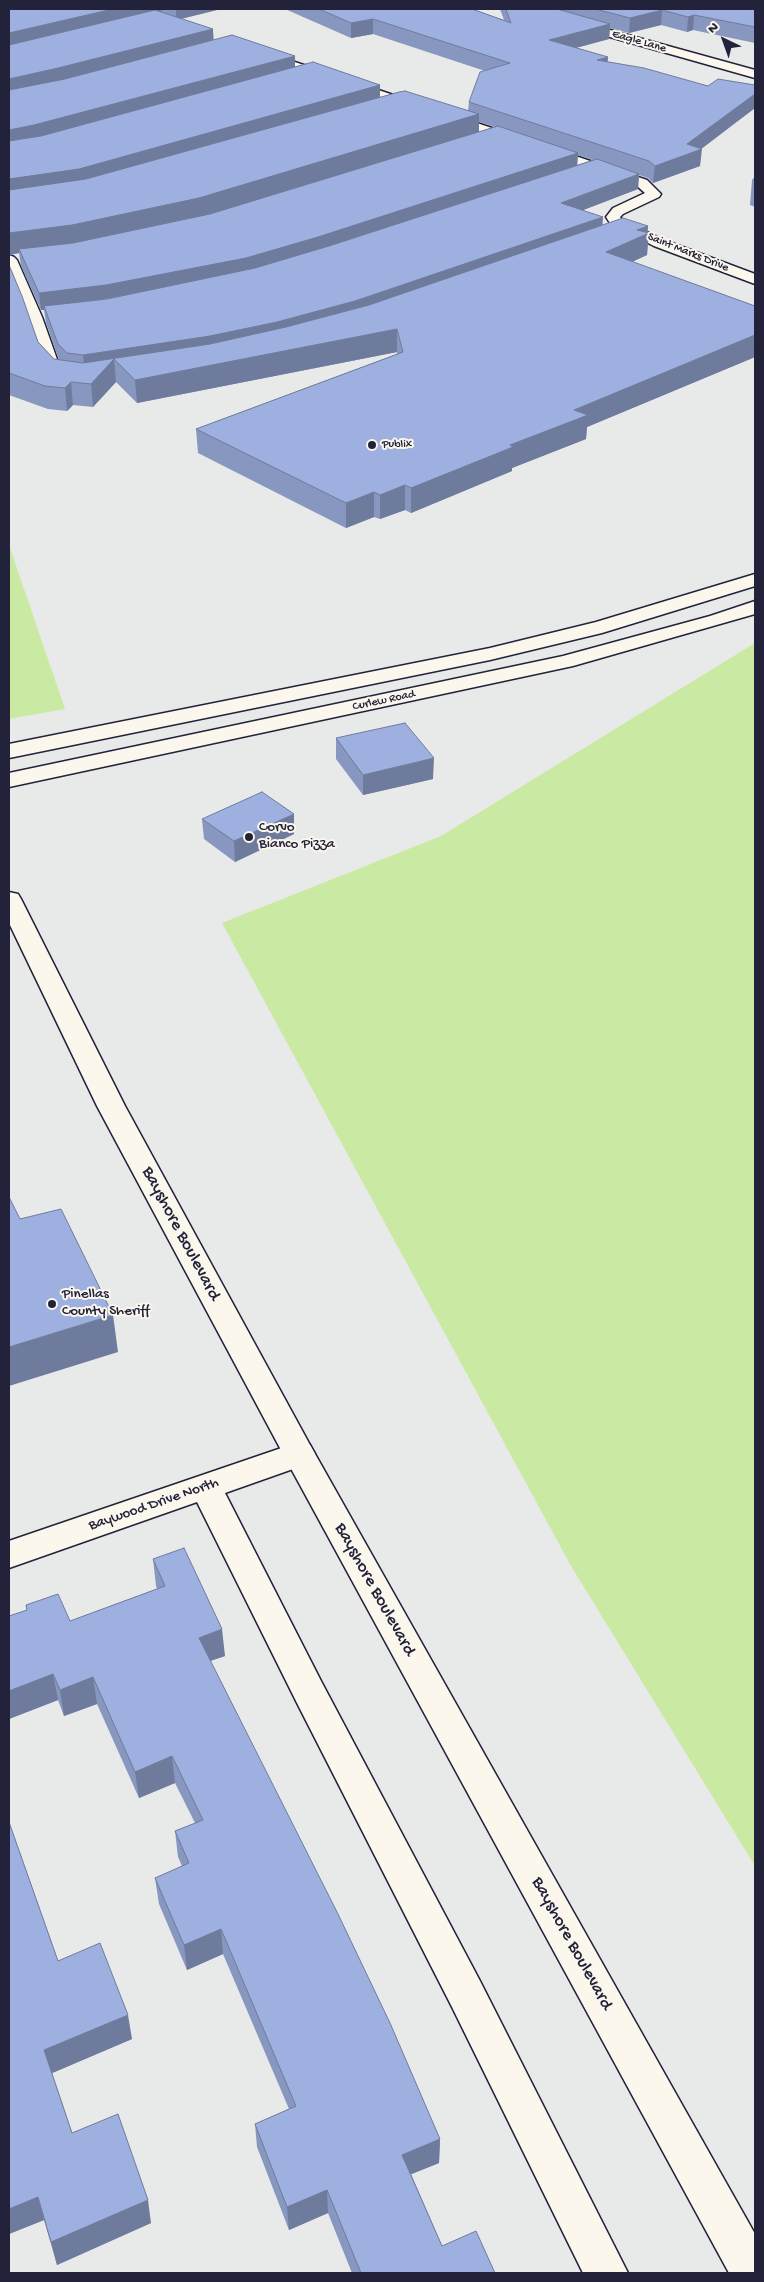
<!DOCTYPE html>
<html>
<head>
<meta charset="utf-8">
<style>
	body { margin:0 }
	#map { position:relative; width:764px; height:2282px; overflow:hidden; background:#e8e9e9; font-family:"Gochi Hand",sans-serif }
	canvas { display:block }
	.frame { position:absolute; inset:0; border:10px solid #22223b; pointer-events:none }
	.north { position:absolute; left:699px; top:15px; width:50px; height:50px; -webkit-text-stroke:4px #fbf7ec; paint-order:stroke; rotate:318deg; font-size:14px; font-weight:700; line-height:20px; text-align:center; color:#22223b }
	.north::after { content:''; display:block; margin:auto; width:18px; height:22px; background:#22223b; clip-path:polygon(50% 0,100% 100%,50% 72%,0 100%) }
</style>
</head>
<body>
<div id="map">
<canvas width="764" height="2282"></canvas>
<div class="frame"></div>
<div class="north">N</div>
</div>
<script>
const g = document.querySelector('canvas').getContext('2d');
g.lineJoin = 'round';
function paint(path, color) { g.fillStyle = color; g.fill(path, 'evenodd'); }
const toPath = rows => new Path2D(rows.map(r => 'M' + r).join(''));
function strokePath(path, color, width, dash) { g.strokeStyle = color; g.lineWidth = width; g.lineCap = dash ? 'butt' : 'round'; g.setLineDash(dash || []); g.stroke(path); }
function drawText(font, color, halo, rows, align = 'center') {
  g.font = font + ' "Gochi Hand",sans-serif'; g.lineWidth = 4; g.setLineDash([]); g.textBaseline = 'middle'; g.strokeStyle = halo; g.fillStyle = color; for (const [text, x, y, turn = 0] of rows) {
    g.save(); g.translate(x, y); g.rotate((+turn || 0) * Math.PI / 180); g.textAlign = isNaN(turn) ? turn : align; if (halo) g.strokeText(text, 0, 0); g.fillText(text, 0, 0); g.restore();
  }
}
paint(toPath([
	[9,545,65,709,9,719],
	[755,643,755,1866,571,1566,222,923,441,836]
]), '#caeaa3');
const street = toPath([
	[516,9,534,9,755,70,755,78,518,11,516,9],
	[259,50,647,180,661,194,659,197,623,214,620,217,622,220,664,240,755,274,755,284,654,246,630,234,614,239,609,238,607,235,609,232,618,229,612,226,606,217,613,208,645,193,637,186,255,57,253,54,259,50],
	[9,255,14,257,17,260,42,317,58,362,67,371,73,372,75,376,73,380,57,380,42,364,26,317,9,277,9,255],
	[299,1442,310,1445,315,1454,310,1463,225,1493,321,1681,480,1981,628,2273,583,2273,452,2007,297,1703,197,1502,9,1568,9,1541,299,1442]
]);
const secondary = toPath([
	[755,574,755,586,602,633,490,660,9,758,9,744,490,648,596,622,755,574],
	[755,601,755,614,573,666,9,787,9,773,563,656,710,616,755,601],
	[9,892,18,894,21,899,125,1106,310,1445,755,2234,755,2273,729,2273,288,1463,97,1106,9,923,9,892]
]);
strokePath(street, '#22223b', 3);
strokePath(secondary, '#22223b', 3);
paint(street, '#fbf7ec');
paint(secondary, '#fbf7ec');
paint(toPath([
	[9,9,221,9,181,19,213,29,213,40,295,67,380,85,380,97,468,111,469,102,485,71,373,34,351,38,285,9,472,9,504,20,500,9,755,9,755,43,693,30,687,32,661,25,629,33,610,28,609,39,576,48,607,62,708,86,755,85,755,108,701,148,700,166,653,183,648,178,639,175,638,189,583,210,602,225,648,226,647,255,632,262,755,306,755,357,587,427,586,439,512,468,512,471,411,513,405,510,380,519,374,517,346,528,198,453,196,429,397,354,397,352,137,403,116,382,93,407,73,405,67,411,48,409,9,395,9,265,38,342,54,359,59,360,46,323,44,310,41,310,21,266,19,253,9,255],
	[479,122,495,127,479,132],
	[578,155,593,160,577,165],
	[755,176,755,207,750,205,752,180],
	[336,738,433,779,363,795,336,759],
	[202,819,294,834,235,862,204,839],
	[153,1559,225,1656,210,1661,440,2139,439,2163,411,2174,442,2246,495,2273,352,2273,328,2213,289,2230,257,2147,255,2124,289,2109,223,1954,187,1970,159,1904,155,1878,182,1866,178,1857,175,1831,195,1823,175,1783,139,1798,97,1704,64,1716,58,1700,9,1719,9,1616,27,1610,26,1605,70,1621,157,1589,156,1586],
	[9,1822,58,1961,132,2039,52,2073,72,2133,151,2223,57,2265,44,2220,9,2234]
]), '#8897c0');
paint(toPath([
	[113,9,161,9,162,15,9,52,9,33],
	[176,9,221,9,176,20],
	[662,10,661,25,629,33,630,18],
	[694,15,693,30,687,32,688,17],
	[373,19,373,34,351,38,351,23],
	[610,24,609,39,549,55,549,40],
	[213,29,214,47,9,98,9,79],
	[295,56,295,75,9,150,9,130],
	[608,57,607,72,597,60],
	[380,85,380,104,9,200,9,179],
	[755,94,755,108,700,150,702,149,700,166,653,183,655,166],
	[479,114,479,134,201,219,74,246,19,249,19,253,9,255,9,233],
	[578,153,577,168,247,274,45,309,44,306,44,310,41,310,39,293],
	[639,174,638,189,560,219,561,203],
	[603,217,602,233,278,339,114,359,116,382,93,407,91,384,85,372,83,355],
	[648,226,647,234,649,233,647,255,605,274,606,252,637,230],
	[397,329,397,352,137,403,135,380],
	[755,335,755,357,587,427,586,439,512,468,512,471,411,513,411,488,510,445,574,410],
	[71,382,73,405,67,411,65,388],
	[405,485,405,510,380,519,380,495],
	[374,492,374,517,346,528,346,503],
	[434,758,433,779,363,795,363,775],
	[294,814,294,834,235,862,234,841],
	[113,1315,118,1352,9,1386,9,1347],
	[222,1629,225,1656,201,1664,199,1638],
	[53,1674,58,1700,9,1719,9,1691],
	[93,1677,97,1704,64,1716,60,1690],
	[172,1756,175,1783,139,1798,135,1772],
	[221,1929,223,1954,187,1970,184,1945],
	[128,2015,132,2039,50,2074,44,2050],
	[440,2139,439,2163,402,2178,402,2155],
	[327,2190,328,2213,289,2230,287,2207],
	[38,2197,44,2220,9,2234,9,2209],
	[148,2200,151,2223,57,2265,51,2242]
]), '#6f7b9c');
const building = toPath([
	[9,9,113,9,9,33,9,9],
	[319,9,472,9,511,23,506,9,557,9,610,24,549,40,608,57,597,60,644,68,708,86,718,79,755,85,755,94,687,144,702,149,655,166,649,161,469,102,480,72,510,63,373,19,351,23,319,9],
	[595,9,755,9,755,27,694,15,688,17,662,10,630,18,595,9],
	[155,10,213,29,58,68,9,79,9,45,155,10],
	[232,35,295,56,34,125,9,130,9,90,65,79,232,35],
	[313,62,380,85,79,169,9,179,9,141,41,136,313,62],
	[405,91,479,114,199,198,72,225,9,233,9,190,86,179,399,92,405,91],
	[498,126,578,153,318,237,246,258,106,285,39,293,19,249,73,243,210,214,498,126],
	[597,159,639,174,561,203,603,217,355,301,277,322,210,336,83,355,67,353,58,344,44,306,107,299,255,268,329,246,597,159],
	[623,218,648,226,637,230,649,233,606,252,755,306,755,335,574,410,588,415,510,445,513,447,411,488,405,485,380,495,374,492,346,503,196,429,403,352,397,329,135,380,114,359,91,384,71,382,65,388,45,386,9,373,9,265,22,296,38,342,54,359,83,363,210,344,286,327,369,305,623,218],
	[405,723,434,758,363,775,336,738,405,723],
	[262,792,294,814,234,841,202,819,262,792],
	[9,1197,20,1219,61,1209,113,1315,9,1347,9,1197],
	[184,1548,222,1629,199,1638,338,1914,390,2023,440,2139,402,2155,442,2246,476,2231,495,2273,361,2273,327,2190,287,2207,255,2124,296,2106,221,1929,184,1945,155,1878,189,1863,175,1831,203,1820,172,1756,135,1772,93,1677,60,1690,53,1674,9,1691,9,1616,27,1610,26,1605,58,1594,70,1621,165,1586,153,1559,184,1548],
	[9,1822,58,1961,100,1943,128,2015,44,2050,72,2133,118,2114,148,2200,51,2242,38,2197,9,2209,9,1822]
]);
paint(building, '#9eb0df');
strokePath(building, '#6f7b9c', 1);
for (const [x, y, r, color] of [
	[372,445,5,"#22223b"],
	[249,837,5,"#22223b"],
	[52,1304,5,"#22223b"]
]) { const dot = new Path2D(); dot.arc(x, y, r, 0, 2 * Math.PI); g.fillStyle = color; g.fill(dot); strokePath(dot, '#fbf7ec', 2); }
drawText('12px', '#22223b', '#fbf7ec', [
	["Eagle Lane",639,42,16],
	["Saint Marks Drive",688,253,22],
	["Curlew Road",384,701,-12]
]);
drawText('12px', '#22223b', '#fbf7ec', [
	["Publix",382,445]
], 'left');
drawText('15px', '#22223b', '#fbf7ec', [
	["Corvo",259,828],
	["Bianco Pizza",259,845],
	["Pinellas",62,1295],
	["County Sheriff",62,1312]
], 'left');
drawText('15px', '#22223b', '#fbf7ec', [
	["Baywood Drive North",154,1505,-19]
]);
drawText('18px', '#22223b', '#fbf7ec', [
	["Bayshore Boulevard",180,1234,62],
	["Bayshore Boulevard",374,1590,61],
	["Bayshore Boulevard",571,1944,61]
]);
</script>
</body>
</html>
